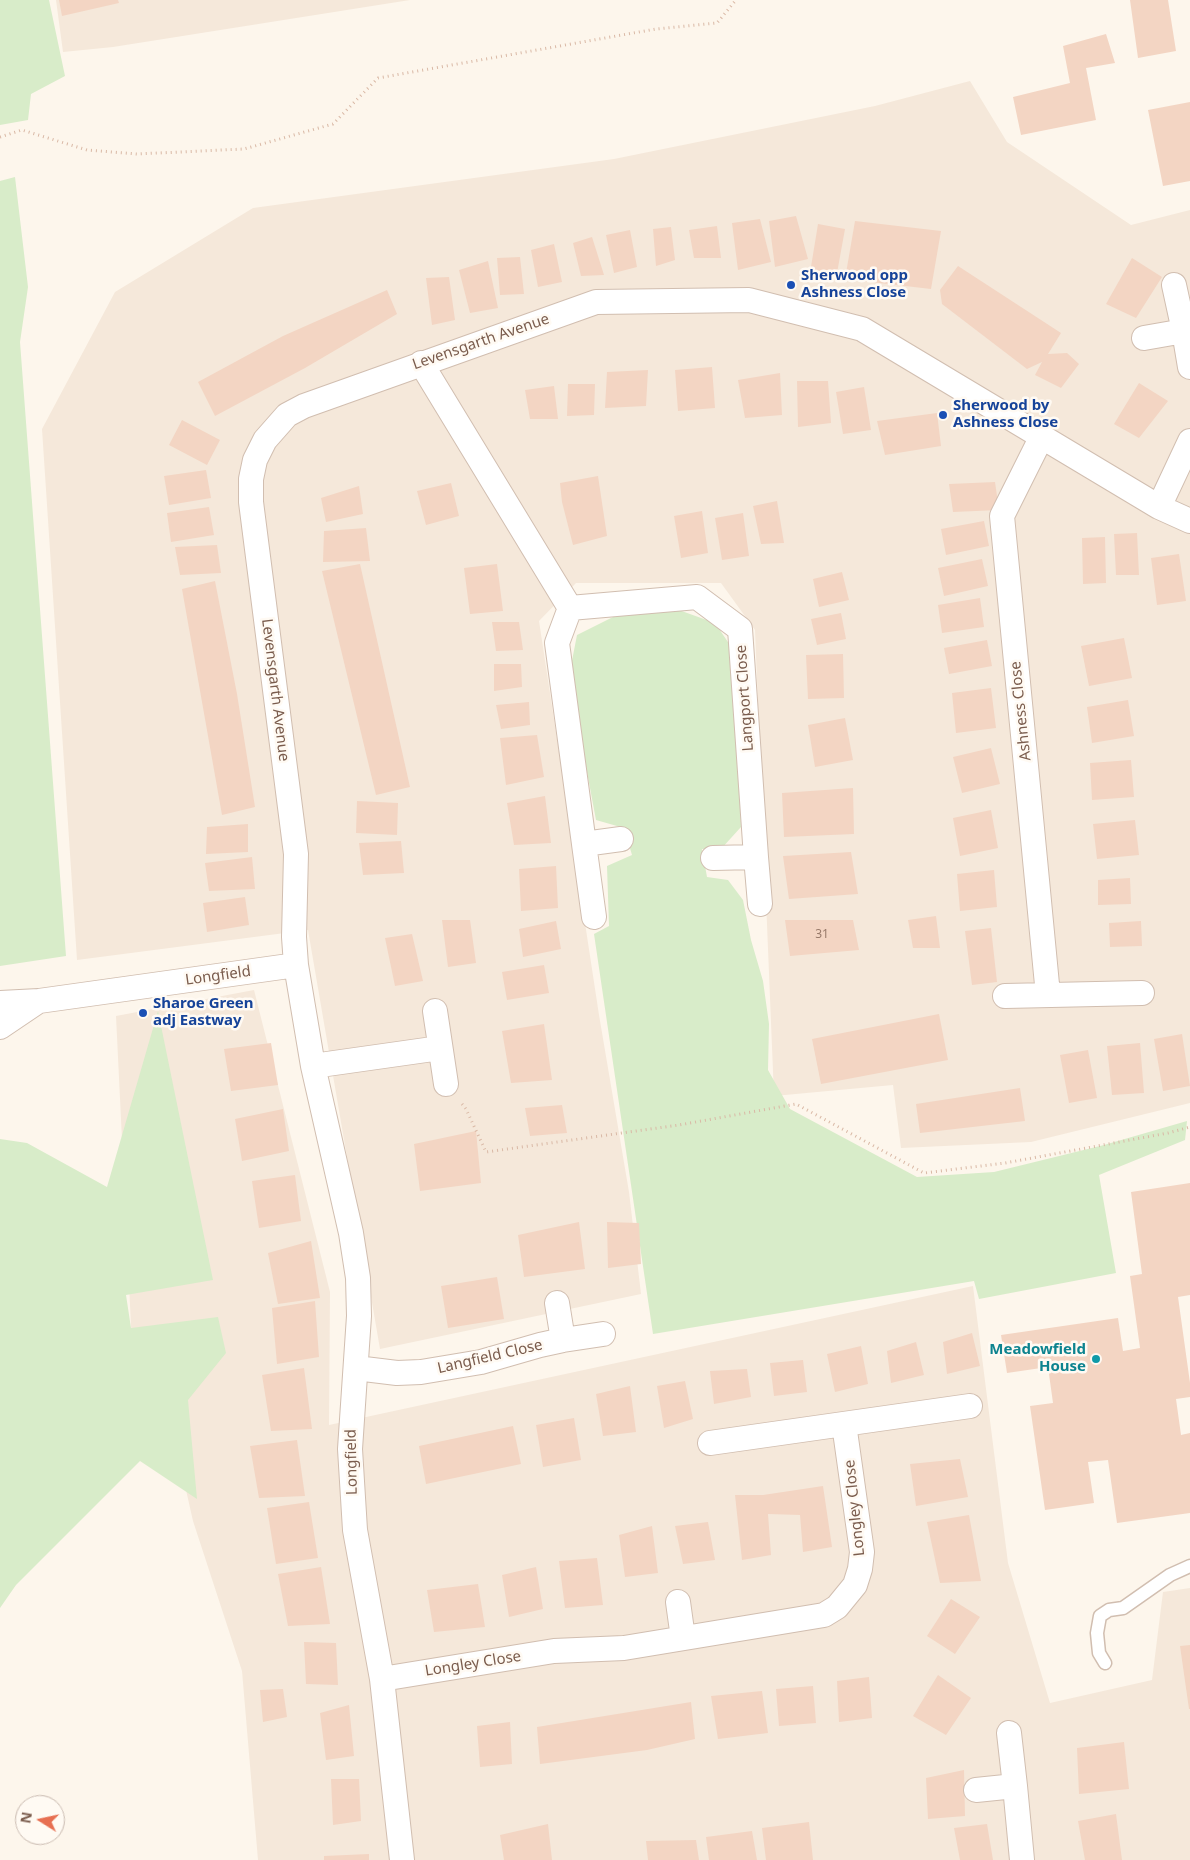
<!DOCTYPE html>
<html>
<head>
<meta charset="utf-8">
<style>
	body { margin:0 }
	#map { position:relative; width:1190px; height:1860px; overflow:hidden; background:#fdf6ec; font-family:"Noto Sans",sans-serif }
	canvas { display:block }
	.north { position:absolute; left:15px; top:1795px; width:50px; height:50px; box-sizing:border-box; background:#fffaf3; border:1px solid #cabbb1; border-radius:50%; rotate:280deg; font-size:14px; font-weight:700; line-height:20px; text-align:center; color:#7a5c4d }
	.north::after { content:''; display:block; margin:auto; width:18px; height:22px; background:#e76f51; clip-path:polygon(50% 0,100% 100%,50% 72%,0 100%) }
</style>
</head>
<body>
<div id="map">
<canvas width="1190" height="1860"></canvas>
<div class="north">N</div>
</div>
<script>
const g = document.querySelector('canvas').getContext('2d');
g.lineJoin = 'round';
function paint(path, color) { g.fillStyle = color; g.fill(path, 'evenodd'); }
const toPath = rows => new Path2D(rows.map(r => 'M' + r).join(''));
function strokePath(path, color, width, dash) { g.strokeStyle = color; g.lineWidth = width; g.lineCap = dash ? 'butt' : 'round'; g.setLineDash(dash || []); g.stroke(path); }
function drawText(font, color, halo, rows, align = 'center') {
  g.font = font + ' "Noto Sans",sans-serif'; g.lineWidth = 5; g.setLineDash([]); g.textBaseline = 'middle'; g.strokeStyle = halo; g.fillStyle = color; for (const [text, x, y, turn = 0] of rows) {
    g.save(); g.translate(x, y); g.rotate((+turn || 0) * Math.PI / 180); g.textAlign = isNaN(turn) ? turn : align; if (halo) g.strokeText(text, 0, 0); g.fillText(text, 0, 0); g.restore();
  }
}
paint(toPath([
	[56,0,410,0,113,47,63,52],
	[970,81,1007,142,1131,225,1190,210,1190,1103,1031,1142,901,1148,893,1085,774,1096,755,630,721,583,576,583,539,621,599,1015,629,1192,641,1294,380,1349,308,930,77,960,42,429,115,292,253,208,614,159,875,106],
	[254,990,330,1292,329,1425,973,1286,1008,1563,1050,1703,1152,1680,1163,1592,1190,1588,1190,1860,258,1860,242,1671,193,1521,172,1428,135,1408,116,1016]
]), '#f5e8da');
paint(toPath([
	[0,0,49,0,65,76,31,94,28,120,0,125],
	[15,177,28,287,20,342,66,956,0,966,0,181],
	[676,609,715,623,730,645,739,775,741,827,721,849,702,849,707,877,728,880,743,900,751,940,763,981,769,1024,768,1070,790,1109,917,1177,994,1172,1104,1145,1187,1121,1185,1140,1099,1175,1116,1273,979,1299,974,1281,653,1334,594,934,609,926,607,866,632,855,624,828,596,820,569,676,577,635,615,616],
	[158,1011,213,1280,126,1295,131,1328,218,1317,226,1353,188,1400,197,1499,140,1461,16,1585,0,1608,0,1139,27,1143,107,1187]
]), '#d8ecc9');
paint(toPath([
	[59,0,118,0,119,3,62,16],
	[1130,0,1168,0,1176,51,1138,58],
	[1106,34,1115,63,1086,68,1096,120,1021,135,1013,97,1070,83,1063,46],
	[1190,102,1190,181,1163,186,1148,110],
	[796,216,808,259,775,267,769,221],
	[760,219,771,262,738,270,732,223],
	[855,221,941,231,931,289,845,279],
	[818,224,845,229,837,273,810,273],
	[717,226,721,258,694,258,689,230],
	[671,227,675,260,656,266,653,229],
	[630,230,637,267,614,273,606,235],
	[592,237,604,275,581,276,573,243],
	[554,244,562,282,538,287,531,250],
	[520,257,524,294,500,295,497,258],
	[1132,258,1162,277,1136,318,1106,304],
	[488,261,498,308,470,313,459,270],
	[958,266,1061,333,1048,354,1067,353,1079,364,1061,388,1035,375,1042,362,1027,369,942,304,940,290],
	[449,277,455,320,432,325,426,278],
	[387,290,397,314,305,368,215,416,198,382,283,336],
	[712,367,715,408,678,411,675,370],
	[648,370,646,406,605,408,607,372],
	[780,373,782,415,745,418,738,380],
	[797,381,828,381,831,423,798,427],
	[1139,383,1168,401,1139,438,1114,424],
	[568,384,595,384,594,415,567,416],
	[554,386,558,419,530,419,525,390],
	[864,387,871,430,843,434,836,392],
	[937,413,941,446,885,455,877,421],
	[182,420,220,440,207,465,169,445],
	[206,470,211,498,169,505,164,476],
	[598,476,607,536,573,545,562,502,560,483],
	[995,482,999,510,953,512,949,484],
	[451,483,459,516,426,525,417,491],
	[359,486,363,514,326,522,321,498],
	[777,501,784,543,761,544,753,506],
	[209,507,214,535,171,542,167,513],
	[702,511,708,553,681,558,674,516],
	[743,513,749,556,722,560,715,518],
	[984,521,989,546,946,555,941,529],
	[366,528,370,561,323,562,324,531],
	[1137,533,1139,575,1116,575,1114,534],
	[1105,537,1106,583,1083,584,1082,538],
	[217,545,221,573,180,575,175,547],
	[1179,554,1186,601,1157,605,1151,558],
	[982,559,988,586,944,596,938,568],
	[360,564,410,787,376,795,322,571],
	[497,564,503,611,470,614,464,568],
	[842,572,849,600,819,607,813,579],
	[215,581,237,694,255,807,222,815,182,589],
	[980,598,984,627,942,633,938,605],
	[841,613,846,639,817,645,811,619],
	[492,622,519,622,523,650,496,651],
	[1124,638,1132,678,1089,686,1081,646],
	[987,640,992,666,949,674,944,648],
	[843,654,844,698,808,699,806,655],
	[494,664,521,664,522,687,494,691],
	[991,688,996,728,956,733,952,693],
	[1128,700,1134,736,1092,743,1087,707],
	[529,702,530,725,501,729,496,705],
	[845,718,853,760,815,767,808,725],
	[537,735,544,777,506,785,500,738],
	[991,748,1000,784,962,793,953,757],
	[1131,760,1134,797,1092,800,1090,763],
	[853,788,854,834,784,837,782,793],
	[545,796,551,843,514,845,507,803],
	[357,801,398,803,397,835,356,833],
	[991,810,998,848,960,856,953,818],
	[1135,820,1139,855,1097,859,1093,824],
	[248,824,248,852,206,854,207,827],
	[401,841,404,873,363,875,359,843],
	[851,852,858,894,789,899,783,856],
	[252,857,255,889,209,891,205,863],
	[556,866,558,908,521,911,519,869],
	[994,870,997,907,960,911,957,874],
	[1130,878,1131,904,1098,905,1098,880],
	[245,897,249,925,207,932,203,903],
	[936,916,940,948,913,948,908,920],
	[442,920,470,920,476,963,448,967],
	[785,920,853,920,859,950,790,956],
	[556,921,561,949,523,957,519,929],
	[1141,921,1142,946,1110,947,1109,923],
	[991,928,997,982,972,985,965,931],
	[412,934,423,981,395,986,385,938],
	[544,965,549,993,507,1000,502,972],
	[939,1014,948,1060,821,1084,812,1039],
	[544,1024,552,1080,511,1083,502,1031],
	[1182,1034,1190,1086,1163,1091,1154,1039],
	[271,1043,278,1085,231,1091,224,1049],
	[1140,1043,1144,1093,1112,1095,1107,1046],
	[1088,1050,1097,1098,1069,1103,1060,1055],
	[1020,1088,1025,1121,920,1133,916,1104],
	[562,1105,567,1133,530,1136,525,1108],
	[283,1109,289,1151,242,1161,235,1119],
	[476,1131,481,1183,420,1191,414,1144],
	[295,1175,301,1221,259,1228,252,1181],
	[1190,1183,1190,1295,1178,1297,1190,1383,1190,1397,1176,1399,1181,1435,1190,1433,1190,1513,1117,1523,1108,1460,1088,1462,1094,1503,1045,1510,1030,1406,1053,1403,1048,1367,1007,1373,1001,1335,1118,1318,1123,1351,1140,1348,1130,1276,1142,1274,1131,1192],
	[579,1222,585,1269,524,1277,518,1235],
	[607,1222,639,1223,641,1264,608,1268],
	[311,1241,320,1298,278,1304,268,1253],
	[497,1277,504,1319,448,1328,441,1286],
	[315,1301,319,1357,277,1364,272,1308],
	[972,1333,980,1366,947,1374,943,1342],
	[916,1342,924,1375,891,1383,887,1351],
	[861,1346,868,1384,835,1392,827,1354],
	[803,1360,807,1392,774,1396,770,1363],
	[304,1368,312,1429,271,1431,262,1375],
	[747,1369,751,1397,714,1404,710,1371],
	[685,1381,693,1419,664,1428,657,1386],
	[630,1386,636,1432,603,1436,596,1394],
	[574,1418,581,1460,543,1467,536,1425],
	[513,1426,521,1464,426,1484,419,1446],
	[297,1440,305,1496,259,1498,250,1446],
	[960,1459,968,1497,916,1506,910,1464],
	[823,1486,832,1547,803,1552,800,1515,768,1514,771,1555,742,1560,735,1495,763,1495],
	[309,1502,318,1558,276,1564,267,1508],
	[969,1515,981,1581,940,1583,927,1522],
	[708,1522,715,1560,683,1564,675,1526],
	[652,1526,658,1573,625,1577,619,1535],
	[597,1558,603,1605,565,1608,559,1561],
	[321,1567,330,1624,288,1626,278,1574],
	[536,1567,543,1609,509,1617,502,1575],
	[478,1584,485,1627,434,1632,427,1590],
	[951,1599,980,1617,955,1654,927,1636],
	[304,1642,336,1643,338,1685,306,1684],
	[1190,1645,1190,1709,1189,1709,1180,1646],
	[938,1675,971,1698,946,1735,913,1716],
	[869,1677,872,1718,839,1722,837,1681],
	[813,1686,816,1723,779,1726,776,1689],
	[283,1689,287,1717,263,1722,260,1690],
	[762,1691,768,1733,718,1739,711,1696],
	[691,1702,695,1739,647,1750,540,1764,537,1727],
	[349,1705,354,1756,326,1760,320,1713],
	[510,1722,512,1764,480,1767,477,1726],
	[1124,1742,1129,1789,1079,1794,1077,1748],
	[964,1770,965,1816,928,1819,926,1778],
	[331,1779,359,1779,361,1821,333,1825],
	[1116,1814,1122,1860,1085,1860,1078,1821],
	[809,1822,813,1860,766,1860,762,1828],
	[548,1824,552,1860,504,1860,500,1835],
	[987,1824,993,1860,960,1860,954,1828],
	[752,1831,757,1860,709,1860,706,1837],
	[696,1840,699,1860,648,1860,646,1841],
	[369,1854,369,1860,324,1860,324,1856]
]), '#f3d5c3');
const lane = toPath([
	[1105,1663,1099,1653,1097,1633,1100,1616,1109,1610,1123,1608,1170,1575,1190,1566]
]);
const street = toPath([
	[1184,331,1190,367],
	[1144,338,1184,331,1174,285],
	[421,363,570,608],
	[1042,436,1002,516,1048,995],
	[1159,507,1190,441],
	[584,844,557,643,570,608,697,597,740,629,756,857],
	[713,858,756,857,760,904],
	[594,917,584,844,621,839],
	[1005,996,1142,993],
	[0,1003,39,1001,296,965],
	[435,1011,446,1084],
	[0,1027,37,1002],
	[313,1066,440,1048],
	[557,1303,563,1340,603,1334],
	[356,1368,397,1373,421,1372,481,1362,540,1345,563,1340],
	[710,1443,970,1406],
	[678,1602,683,1638],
	[382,1679,554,1651,624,1648,824,1615,837,1607,855,1585,860,1569,862,1552,844,1424],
	[1015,1786,1022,1860],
	[976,1790,1015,1786,1009,1733],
	[402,1860,382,1679,355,1530,350,1449,359,1316,358,1278,351,1233,313,1066,296,965,294,937,296,854,251,502,251,479,255,460,265,440,287,415,304,406,596,302,749,300,862,329,1159,507,1190,521]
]);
strokePath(lane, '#d1beb0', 15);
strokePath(street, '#d1beb0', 26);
strokePath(toPath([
	[0,137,22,130,87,150,137,154,244,149,333,124,378,78,656,29,717,23,736,0],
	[462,1104,466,1109,486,1152,679,1125,796,1104,924,1173,1005,1163,1168,1133,1190,1127]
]), '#d9b8a5', 3, [1, 4]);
strokePath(lane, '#fff', 12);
strokePath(street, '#fff', 24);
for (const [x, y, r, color] of [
	[791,285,5,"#1a4fb4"],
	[943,415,5,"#1a4fb4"],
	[143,1013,5,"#1a4fb4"],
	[1096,1359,5,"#0f9aa8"]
]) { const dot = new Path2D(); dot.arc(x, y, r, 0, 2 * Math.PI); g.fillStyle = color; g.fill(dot); strokePath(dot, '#fffaf3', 2); }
drawText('12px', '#987a6a', null, [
	["31",822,935]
]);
drawText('bold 15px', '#164399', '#fffaf3', [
	["Sherwood opp",801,276],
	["Ashness Close",801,293],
	["Sherwood by",953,406],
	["Ashness Close",953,423],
	["Sharoe Green",153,1004],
	["adj Eastway",153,1021]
], 'left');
drawText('15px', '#7a5c4d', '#fffaf3', [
	["Levensgarth Avenue",481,342,-19],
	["Levensgarth Avenue",275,690,83],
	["Langport Close",745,698,-94],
	["Ashness Close",1021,711,-96],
	["Longfield",218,976,-8],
	["Langfield Close",490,1357,-13],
	["Longfield",352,1462,-91],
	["Longley Close",855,1508,-96],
	["Longley Close",473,1664,-9]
]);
drawText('bold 15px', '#0d838f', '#fffaf3', [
	["Meadowfield",1086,1350],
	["House",1086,1367]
], 'right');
</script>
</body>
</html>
